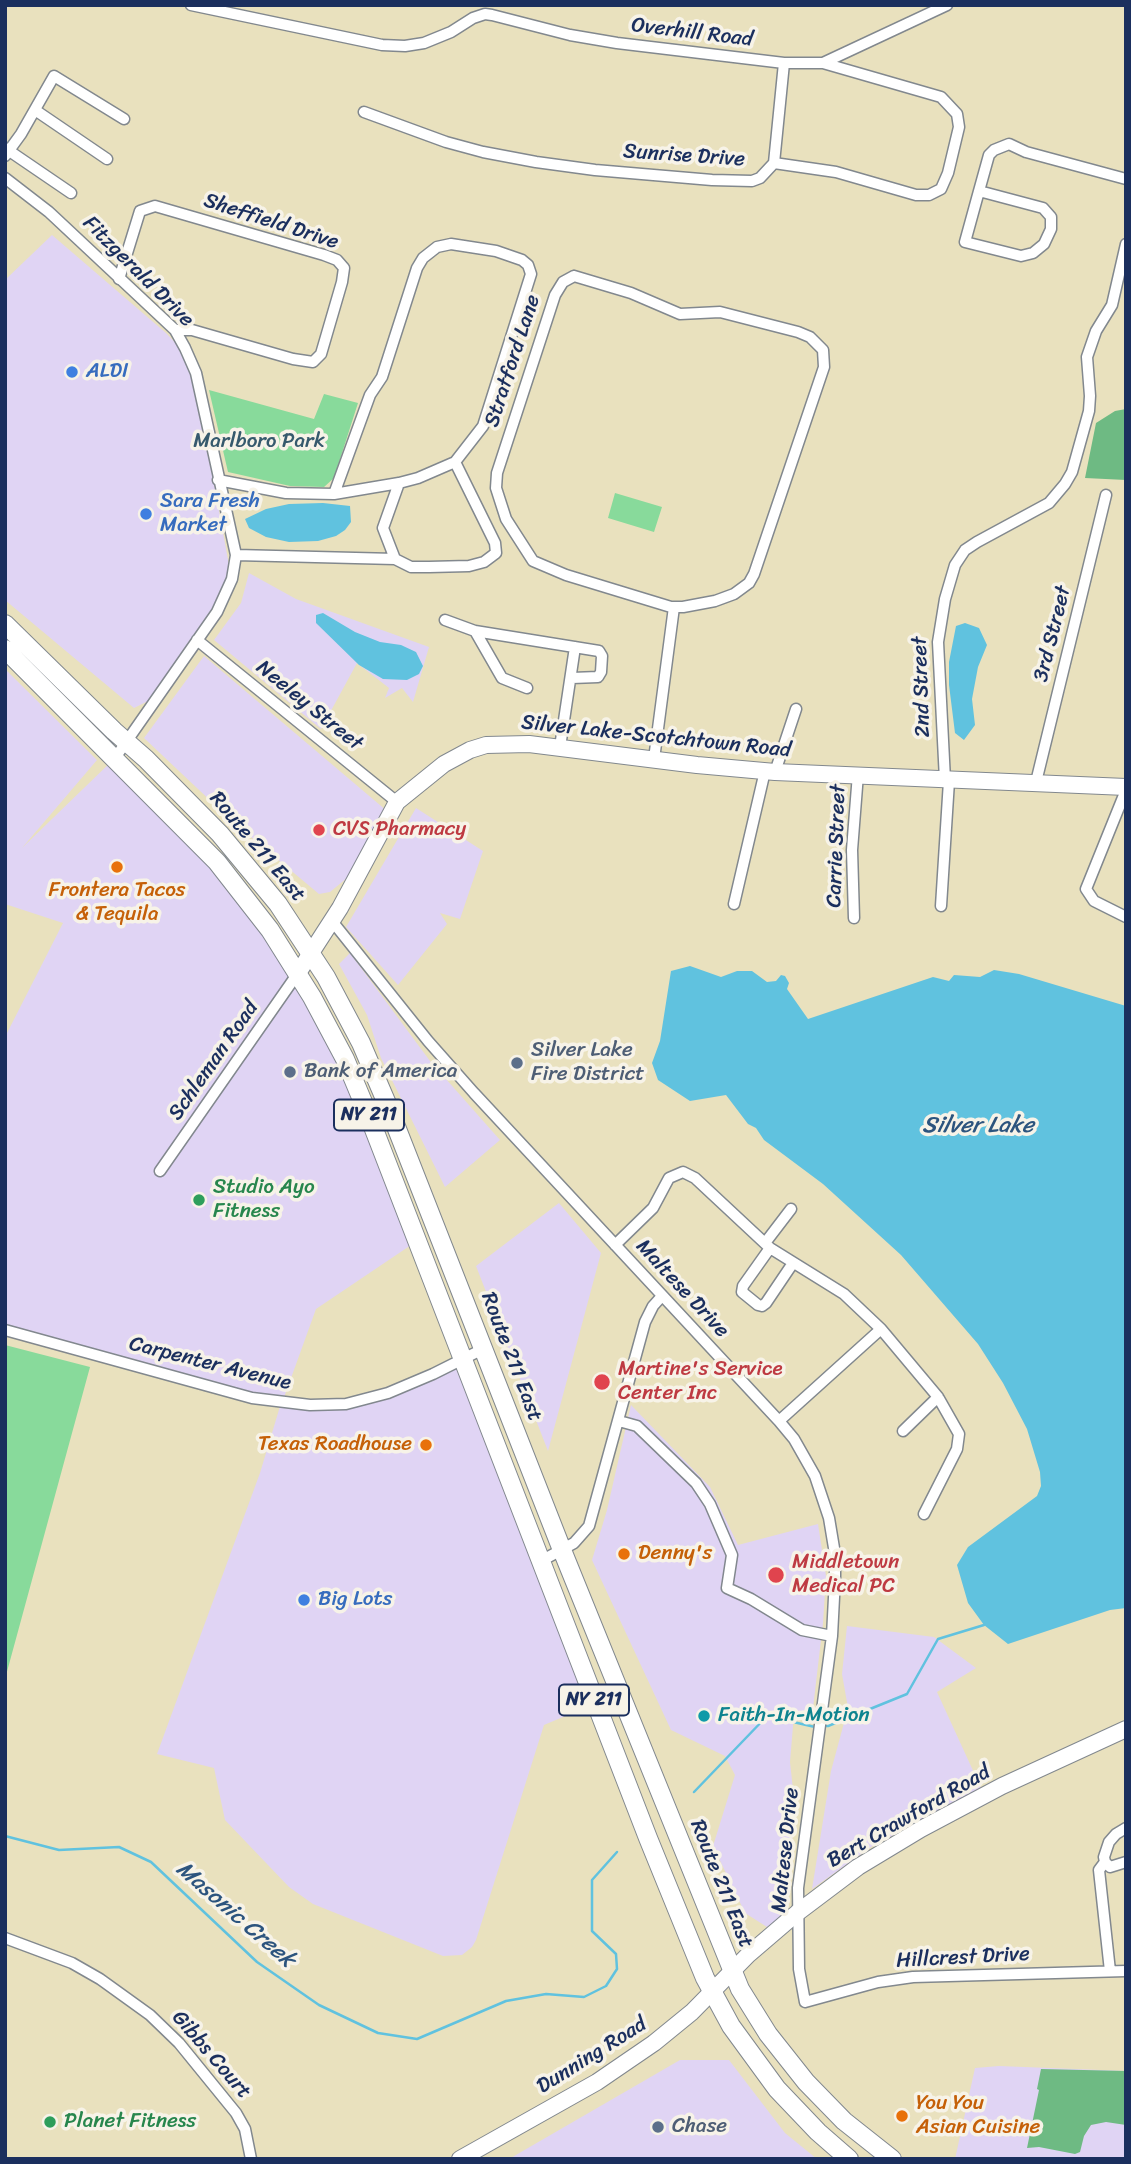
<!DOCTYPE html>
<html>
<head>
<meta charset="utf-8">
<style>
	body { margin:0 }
	#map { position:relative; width:1131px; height:2164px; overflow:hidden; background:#e9e1be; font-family:Sriracha,sans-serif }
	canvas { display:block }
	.frame { position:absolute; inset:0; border:7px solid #1b2f5e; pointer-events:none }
</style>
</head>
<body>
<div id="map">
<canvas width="1131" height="2164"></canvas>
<div class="frame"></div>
</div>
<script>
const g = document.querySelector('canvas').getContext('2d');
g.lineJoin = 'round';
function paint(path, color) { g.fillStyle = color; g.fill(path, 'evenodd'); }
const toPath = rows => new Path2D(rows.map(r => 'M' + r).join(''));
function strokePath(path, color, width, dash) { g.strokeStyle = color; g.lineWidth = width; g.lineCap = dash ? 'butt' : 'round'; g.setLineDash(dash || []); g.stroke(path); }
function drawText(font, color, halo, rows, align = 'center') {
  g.font = font + ' Sriracha,sans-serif'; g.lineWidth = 7; g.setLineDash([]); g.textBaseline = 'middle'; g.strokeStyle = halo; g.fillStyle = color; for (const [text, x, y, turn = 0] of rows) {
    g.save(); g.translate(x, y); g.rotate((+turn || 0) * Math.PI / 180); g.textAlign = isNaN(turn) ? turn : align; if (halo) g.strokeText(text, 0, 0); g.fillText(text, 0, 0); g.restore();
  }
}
paint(toPath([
	[52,235,166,333,184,352,194,375,229,565,230,584,150,700,134,708,5,600,5,280],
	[249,573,296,599,429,647,413,702,402,688,385,698,389,688,357,663,321,729,214,640,241,603],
	[204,656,387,811,353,873,330,892,319,894,233,822,144,738],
	[5,669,97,760,22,848,115,758,233,881,298,973,417,1241,316,1309,282,1403,346,1404,463,1360,596,1703,544,1725,476,1940,472,1947,462,1955,443,1956,313,1904,289,1887,225,1820,214,1768,157,1754,260,1473,281,1403,5,1329,5,1037,63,923,5,904],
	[416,808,483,851,460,919,440,913,447,924,398,985,346,927],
	[350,953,430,1061,500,1140,445,1187,381,1058,367,1015,339,964],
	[559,1203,601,1253,548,1451,476,1266],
	[631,1405,710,1487,738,1545,818,1524,826,1576,823,1623,813,1708,794,1714,790,1762,795,1808,785,1915,767,1927,745,1913,713,1846,735,1775,725,1756,671,1730,592,1560,607,1510],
	[847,1626,934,1637,976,1668,937,1692,981,1788,871,1847,812,1889,831,1771,848,1708,842,1674],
	[680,2060,729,2060,785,2133,817,2159,509,2159],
	[999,2066,1126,2071,1126,2159,955,2159,975,2068]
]), '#e0d4f4');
paint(toPath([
	[209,390,314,419,324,394,358,403,334,478,324,487,290,486,228,472],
	[615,493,662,507,654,532,608,518],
	[5,1345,90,1367,5,1679]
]), '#88da9b');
paint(toPath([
	[1126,409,1126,480,1085,478,1096,423,1115,411],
	[1041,2069,1126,2071,1126,2125,1106,2122,1091,2125,1084,2136,1080,2152,1075,2154,1039,2147,1027,2148,1039,2090,1037,2089]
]), '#6eba83');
paint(toPath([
	[323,503,350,506,351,522,345,530,336,536,318,541,289,542,266,537,249,528,245,519,266,509,289,504],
	[323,613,355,632,380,642,401,645,416,652,423,666,419,674,407,680,383,679,359,665,316,623,316,615],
	[965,623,979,628,987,645,978,667,972,699,975,725,964,740,955,733,949,685,949,662,956,626],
	[690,966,721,977,737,971,752,971,767,982,776,981,781,975,785,976,789,983,787,989,808,1019,933,977,949,981,954,975,980,977,994,970,1019,974,1126,1006,1126,1608,1110,1610,1008,1644,984,1625,968,1603,957,1565,968,1547,1037,1496,1041,1486,1040,1472,1027,1429,1003,1383,978,1344,901,1255,823,1184,764,1140,756,1128,748,1124,726,1095,690,1101,658,1080,652,1063,660,1041,671,971]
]), '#60c2df');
strokePath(toPath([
	[821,1726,828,1726,907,1694,938,1639,984,1625],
	[694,1792,767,1716,815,1727],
	[5,1836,59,1850,119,1847,151,1862,257,1962,319,2005,378,2033,417,2039,506,2001,546,1994,584,1997,606,1986,617,1969,616,1954,592,1931,592,1880,617,1852]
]), '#60c2df', 2.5);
const street = toPath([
	[191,5,382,45,405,46,424,43,451,32,473,18,485,14,492,15,570,35,617,43,784,63,823,63,941,97,957,114,959,127,948,173,941,189,929,195,916,195,836,172,774,163],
	[823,63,947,5],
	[35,110,107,159],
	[364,112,446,142,483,152,536,162,595,170,712,180,752,181,760,178,774,163],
	[5,148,71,193],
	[5,156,21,134,54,76,124,119],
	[774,163,784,63],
	[5,178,49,212,175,330,185,348,196,373,236,555,232,579,217,612,115,758],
	[979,191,965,242,1021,256,1033,253,1044,244,1051,229,1051,217,1043,208,979,191,989,155,994,150,1009,144,1026,152,1126,179],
	[574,276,631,293,680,314,720,312,798,332,810,337,823,350,824,367,754,574,749,583,734,594,715,601,683,607,671,607,566,575,533,561,506,519,496,488,497,473,555,295,563,282,574,276],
	[119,279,140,211,155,206,324,255,337,260,344,268,342,282,321,354,313,362,293,359,192,330,175,330],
	[218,480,286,493,334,494,399,483,418,478,455,462,483,426,531,274,528,265,522,260,496,251,451,244,437,247,423,258,417,268,382,377,370,395,334,494],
	[399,483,383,528,395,559,411,567,429,567,469,566,484,562,496,553,495,543,455,462],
	[236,555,395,559],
	[445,620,475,631,502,678,527,688],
	[475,631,599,651,602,656,601,672,598,677,572,678],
	[197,640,397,802],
	[560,747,575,647],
	[654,759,674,607],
	[775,772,796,709],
	[945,780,938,642,945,599,955,565,965,550,977,542,1049,503,1065,484,1072,472,1089,411,1090,396,1087,357,1096,331,1112,305,1126,244],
	[1036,782,1106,495],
	[1126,790,1086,889,1094,901,1126,917],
	[734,904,765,771],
	[941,906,949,781],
	[854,918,852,850,858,774],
	[332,921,428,1041,474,1093,779,1421,794,1439,815,1476,829,1518,835,1554,835,1578,832,1636,798,1888,799,1969,805,2002,878,1982,913,1977,1126,1971],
	[160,1171,298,973],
	[765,1243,791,1209],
	[615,1245,653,1208,669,1178,683,1172,695,1178,770,1248,844,1294,881,1329,938,1397,959,1434,957,1449,924,1514],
	[770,1248,743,1286,742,1292,758,1305,762,1306,766,1303,793,1263],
	[5,1330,252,1398,310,1405,346,1404,388,1393,433,1374,483,1349],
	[619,1421,637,1426,696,1483,710,1504,732,1555,727,1588,751,1599,802,1630,832,1636],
	[779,1421,881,1329],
	[903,1431,938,1397],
	[541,1561,574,1543,589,1526,645,1322,653,1306,662,1296],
	[1105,1862,1110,1867,1126,1862],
	[5,1938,72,1963,100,1979,150,2015,179,2043,236,2113,245,2129,251,2159],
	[1110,1971,1099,1870,1105,1862,1104,1857,1109,1842,1116,1834,1126,1828]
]);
const secondary = toPath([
	[298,973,340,908,397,802,444,764,470,750,486,745,529,744,697,765,775,772,1126,787],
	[460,2159,597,2082,654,2043,692,2012,748,1955,797,1913,858,1867,921,1829,1002,1786,1126,1729]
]);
const primary = toPath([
	[5,624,114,731,146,759,220,834,278,904,326,977,361,1043,388,1106,562,1550,740,1989,768,2034,806,2082,844,2121,892,2159],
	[5,649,217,862,270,930,312,997,345,1059,370,1119,648,1838,705,1978,731,2026,777,2089,818,2132,849,2159]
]);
strokePath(street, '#82888e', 13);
strokePath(secondary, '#82888e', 18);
strokePath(primary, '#82888e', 20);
strokePath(street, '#fff', 10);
strokePath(secondary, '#fff', 16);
strokePath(primary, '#fff', 18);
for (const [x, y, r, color] of [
	[72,372,7,"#3f7fe0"],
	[146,514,7,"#3f7fe0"],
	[319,830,7,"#e0444e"],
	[117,867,7,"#e8710a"],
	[517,1063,7,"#5c6f8a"],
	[290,1072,7,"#5c6f8a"],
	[199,1200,7,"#2e9e5b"],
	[602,1382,9,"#e0444e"],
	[426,1445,7,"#e8710a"],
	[624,1554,7,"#e8710a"],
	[776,1575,9,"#e0444e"],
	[304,1600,7,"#3f7fe0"],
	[704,1716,7,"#0f9aa8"],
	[902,2116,7,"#e8710a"],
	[50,2122,7,"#2e9e5b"],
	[658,2127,7,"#5c6f8a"]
]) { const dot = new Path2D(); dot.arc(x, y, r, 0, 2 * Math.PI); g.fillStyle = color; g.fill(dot); strokePath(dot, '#f7f3e8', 2.5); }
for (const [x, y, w] of [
	[369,1115,70],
	[594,1700,70]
]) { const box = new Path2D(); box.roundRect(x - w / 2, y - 15.5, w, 31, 5); g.fillStyle = '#f7f3e8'; g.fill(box); strokePath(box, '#1b2f5e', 2); }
drawText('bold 19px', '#1b2f5e', null, [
	["NY 211",369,1115],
	["NY 211",594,1700]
]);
drawText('21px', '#1b2f5e', '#f7f3e8', [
	["Overhill Road",692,33,7],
	["Sunrise Drive",684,156,4],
	["Sheffield Drive",271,222,18],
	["Fitzgerald Drive",138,272,45],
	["Stratford Lane",513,361,-72],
	["3rd Street",1053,634,-76],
	["2nd Street",922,687,-92],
	["Neeley Street",309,706,39],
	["Silver Lake-Scotchtown Road",656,737,6],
	["Carrie Street",837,846,-88],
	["Route 211 East",257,847,50],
	["Schleman Road",214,1061,-55],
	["Maltese Drive",682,1289,47],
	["Route 211 East",511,1357,69],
	["Carpenter Avenue",210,1364,14],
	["Bert Crawford Road",909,1817,-30],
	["Maltese Drive",786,1850,-84],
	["Route 211 East",721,1884,68],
	["Hillcrest Drive",963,1958,-3],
	["Gibbs Court",211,2055,49],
	["Dunning Road",592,2056,-32]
]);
drawText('21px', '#366cbe', '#f7f3e8', [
	["ALDI",86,372],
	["Sara Fresh",160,502],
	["Market",160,526],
	["Big Lots",318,1600]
], 'left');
drawText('21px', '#365a6d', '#f7f3e8', [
	["Marlboro Park",259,442]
]);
drawText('21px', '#be3a42', '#f7f3e8', [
	["CVS Pharmacy",333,830],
	["Martine's Service",618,1370],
	["Center Inc",618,1394],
	["Middletown",792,1563],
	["Medical PC",792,1587]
], 'left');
drawText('21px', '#c56008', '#f7f3e8', [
	["Frontera Tacos",117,891,"center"],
	["& Tequila",117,915,"center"],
	["Texas Roadhouse",412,1445,"right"],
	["Denny's",638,1554],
	["You You",916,2104],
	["Asian Cuisine",916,2128]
], 'left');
drawText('21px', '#4e5e75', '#f7f3e8', [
	["Silver Lake",531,1051],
	["Fire District",531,1075],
	["Bank of America",304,1072],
	["Chase",672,2127]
], 'left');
drawText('21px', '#27864d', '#f7f3e8', [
	["Studio Ayo",213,1188],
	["Fitness",213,1212],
	["Planet Fitness",64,2122]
], 'left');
drawText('21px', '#0d838f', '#f7f3e8', [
	["Faith-In-Motion",718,1716]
], 'left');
drawText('italic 23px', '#2c547e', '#f7f3e8', [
	["Silver Lake",978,1126],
	["Masonic Creek",235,1915,41]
]);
</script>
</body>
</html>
